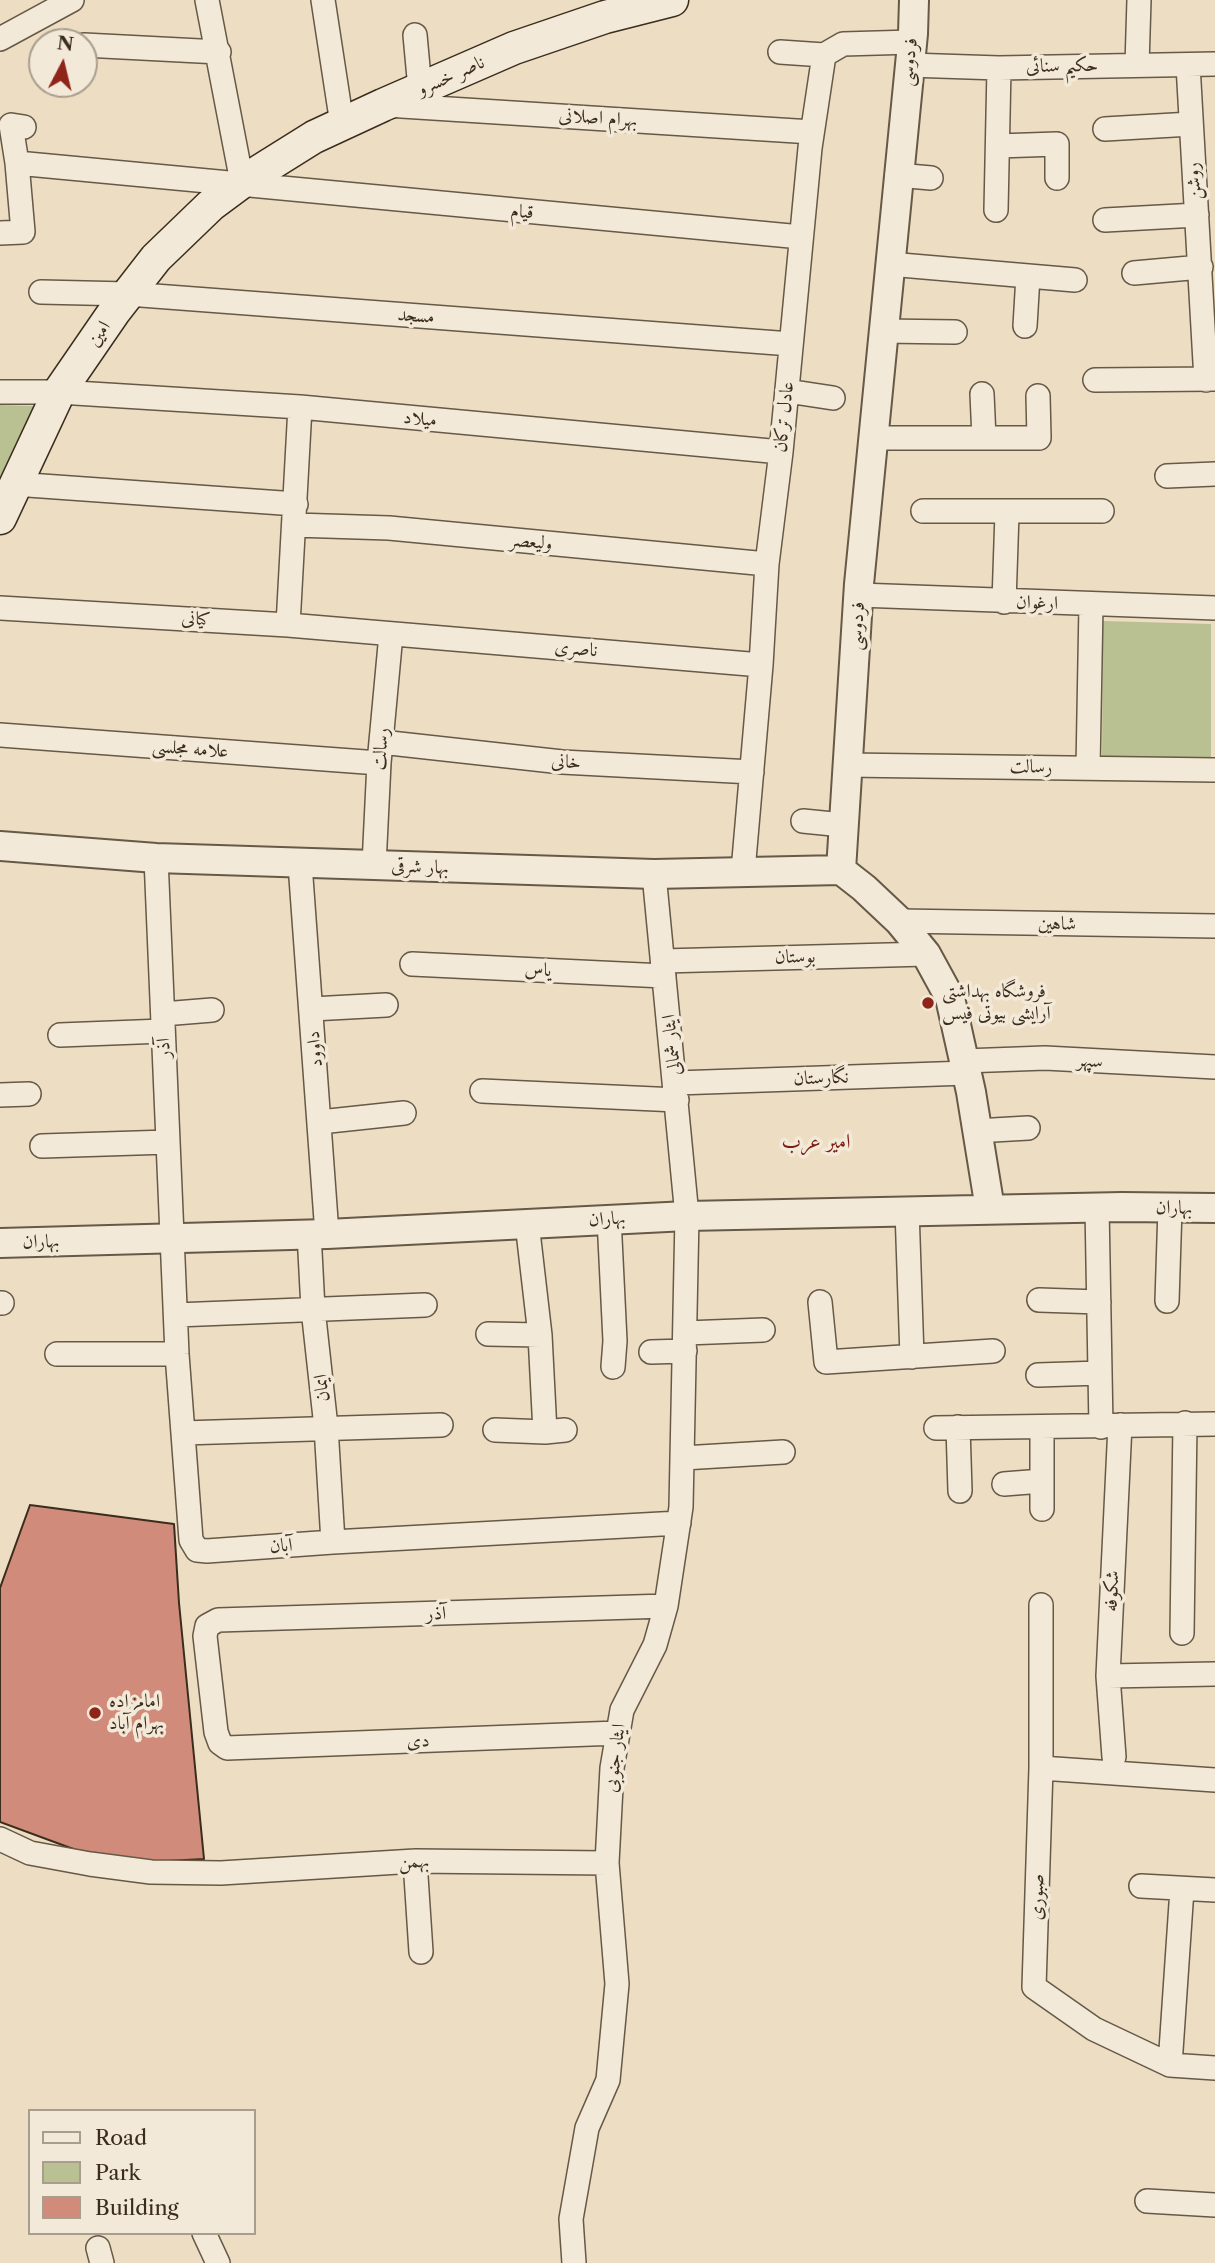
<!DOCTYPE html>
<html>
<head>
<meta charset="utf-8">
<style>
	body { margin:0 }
	#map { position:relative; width:1215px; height:2263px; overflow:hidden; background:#ecddc3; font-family:"Libre Caslon Text",serif }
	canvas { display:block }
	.legend { position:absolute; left:28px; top:2109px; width:228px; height:126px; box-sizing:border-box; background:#f3e9d8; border:2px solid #a99e8d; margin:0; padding:9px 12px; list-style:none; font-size:21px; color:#3a2d1d }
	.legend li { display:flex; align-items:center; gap:14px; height:35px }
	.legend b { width:35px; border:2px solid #a99e8d }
	.north { position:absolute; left:28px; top:28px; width:70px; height:70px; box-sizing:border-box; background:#f3e9d8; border:2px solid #a99e8d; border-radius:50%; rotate:7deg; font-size:19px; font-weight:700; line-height:28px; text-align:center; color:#3a2d1d }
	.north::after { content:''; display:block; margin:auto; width:24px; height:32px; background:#8f2418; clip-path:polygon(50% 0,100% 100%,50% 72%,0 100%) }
</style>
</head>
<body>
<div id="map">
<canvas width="1215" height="2263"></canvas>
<ul class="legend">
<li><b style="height:9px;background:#f3e9d8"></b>Road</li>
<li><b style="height:19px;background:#b9c092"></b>Park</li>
<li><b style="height:19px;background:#d08b7a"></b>Building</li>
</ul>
<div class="north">N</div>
</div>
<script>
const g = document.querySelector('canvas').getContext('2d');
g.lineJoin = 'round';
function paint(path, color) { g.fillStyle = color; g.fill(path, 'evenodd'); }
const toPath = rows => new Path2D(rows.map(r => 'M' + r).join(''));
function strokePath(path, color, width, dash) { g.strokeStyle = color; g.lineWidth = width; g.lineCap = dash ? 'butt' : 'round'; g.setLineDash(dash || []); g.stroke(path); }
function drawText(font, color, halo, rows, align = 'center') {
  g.font = font + ' "Libre Caslon Text",Amiri,serif'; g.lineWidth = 7; g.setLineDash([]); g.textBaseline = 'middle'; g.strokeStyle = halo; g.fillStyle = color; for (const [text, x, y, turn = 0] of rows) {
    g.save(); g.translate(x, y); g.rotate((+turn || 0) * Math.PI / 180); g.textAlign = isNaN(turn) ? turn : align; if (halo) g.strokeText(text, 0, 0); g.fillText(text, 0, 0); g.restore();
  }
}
paint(toPath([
	[0,405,35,406,0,502],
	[1103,621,1211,624,1211,757,1102,758]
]), '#b9c092');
const building = toPath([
	[30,1505,174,1524,179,1603,204,1859,147,1862,76,1850,0,1822,0,1588,30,1505]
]);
paint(building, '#d08b7a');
strokePath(building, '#3a2d1d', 2);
const minor = toPath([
	[207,0,242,182],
	[323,0,342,124],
	[415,35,420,89],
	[0,39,72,0],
	[84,45,219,52],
	[780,52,824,55],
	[909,65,999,68,1215,64],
	[1137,65,1139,0],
	[1188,65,1206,380],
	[386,105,812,132],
	[1105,129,1191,124],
	[998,146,1057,144,1057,178],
	[17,163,801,237],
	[897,175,931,178],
	[996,210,999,68],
	[1105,220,1197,215],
	[0,233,23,232,17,163,11,125,24,127],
	[889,264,1075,280],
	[1134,273,1201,267],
	[41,292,128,294,791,344],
	[1025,326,1028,276],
	[883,331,955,332],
	[1095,380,1215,379],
	[787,391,833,398],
	[0,392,59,392,300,407,781,452],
	[982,394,984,438],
	[873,438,1039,438,1038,396],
	[1167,476,1215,474],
	[14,484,296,504],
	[923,511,1102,511],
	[295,525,389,528,767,564],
	[859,595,1215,608],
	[1004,602,1007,513],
	[0,608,288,625,761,665],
	[288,625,300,407],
	[0,735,379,763],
	[381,742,562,762,752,772],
	[847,765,1215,770],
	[1088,768,1091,605],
	[803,821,843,825],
	[156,858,177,1354,191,1540,197,1550,207,1551,333,1542,679,1523],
	[300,864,327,1234],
	[374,865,379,763,391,634],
	[743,871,761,665,767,564,781,452,810,148,824,55,843,44,912,42],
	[899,921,1215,926],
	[663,961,926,954],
	[412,964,664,976],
	[312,1009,386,1005],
	[163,1014,212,1010],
	[60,1035,163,1031],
	[964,1061,1045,1058,1215,1067],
	[676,1083,967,1073],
	[482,1091,677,1100],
	[0,1095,29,1094],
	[320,1122,404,1113],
	[976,1131,1028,1128],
	[42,1146,168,1142],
	[1097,1207,1101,1427],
	[907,1210,912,1357],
	[609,1218,615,1341,613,1367],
	[527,1223,540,1335,545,1432],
	[309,1233,313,1309,326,1427,333,1542],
	[1039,1300,1099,1302],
	[1167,1301,1170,1208],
	[820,1302,826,1362,993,1351],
	[0,1303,2,1303],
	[176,1315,425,1305],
	[686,1333,763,1330],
	[488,1334,540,1335],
	[651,1352,685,1351],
	[57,1354,177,1354],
	[1038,1375,1100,1373],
	[958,1427,960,1491],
	[936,1428,1215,1424],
	[495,1430,545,1432,565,1430],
	[183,1433,441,1425],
	[683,1458,783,1452],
	[1004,1484,1042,1481],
	[1042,1509,1042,1427],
	[1041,1605,1041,1768,1034,1987,1094,2029,1170,2065,1215,2068],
	[1182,1633,1185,1423],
	[1108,1676,1215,1674],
	[617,1733,227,1748,220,1743,216,1732,205,1636,207,1626,218,1620,666,1606],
	[1114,1757,1108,1676,1120,1425],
	[1041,1768,1215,1780],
	[0,1839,30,1853,90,1864,151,1872,221,1873,415,1861,607,1863],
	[415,1861,421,1952],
	[1141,1886,1215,1890],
	[1170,2065,1182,1889],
	[1147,2201,1215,2205],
	[204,2233,218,2263],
	[98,2248,102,2263],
	[574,2263,571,2219,587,2128,608,2080,617,1984,607,1863,612,1768,622,1710,655,1645,666,1606,681,1507,687,1216,654,874]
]);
const tertiary = toPath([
	[914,0,913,34,859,584,841,870,864,888,899,921,926,954,950,998,971,1092,990,1209],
	[0,846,156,858,654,874,841,870],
	[0,1243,327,1234,687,1216,1122,1207,1215,1208]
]);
const secondary = toPath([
	[0,518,59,392,114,312,156,258,211,205,242,182,314,137,383,105,514,48,605,17,672,0]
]);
strokePath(minor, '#665946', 26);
strokePath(tertiary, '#665946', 32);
strokePath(secondary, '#3a2d1d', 35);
strokePath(toPath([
	[72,84,73,90]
]), '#3a2d1d', 3.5, [2, 3.5]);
strokePath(minor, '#f3e9d8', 23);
strokePath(tertiary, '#f3e9d8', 28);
strokePath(secondary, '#f3e9d8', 32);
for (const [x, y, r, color] of [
	[928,1003,7,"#8f2418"],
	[95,1713,7,"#8f2418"]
]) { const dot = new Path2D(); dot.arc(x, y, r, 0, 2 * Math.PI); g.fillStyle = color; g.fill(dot); strokePath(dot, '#f3e9d8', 2.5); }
drawText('19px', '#3a2d1d', '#f3e9d8', [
	["فردوسی",909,62,-84],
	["حکیم سنائی",1062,66,-1],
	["ناصر خسرو",451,76,-24],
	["بهرام اصلانی",598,118,4],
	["روشن",1194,181,-94],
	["قیام",522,212,5],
	["مسجد",416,316,4],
	["امین",99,334,-57],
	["عادل ترکان",784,417,-84],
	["میلاد",420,419,5],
	["ولیعصر",531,542,5],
	["ارغوان",1037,603,2],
	["کیانی",196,619,4],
	["فردوسی",857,626,-86],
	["ناصری",576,649,5],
	["علامه مجلسی",190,749,4],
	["رسالت",381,749,-85],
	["خانی",566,762,4],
	["رسالت",1031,767,1],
	["بهار شرقی",420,867,2],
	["شاهین",1057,924,1],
	["بوستان",795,957,-1],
	["یاس",538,970,3],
	["ایثار شمالی",672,1045,-96],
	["آذر",164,1048,-92],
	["داوود",315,1049,-95],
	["سپهر",1090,1061,4],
	["نگارستان",821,1078,-2],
	["بهاران",1174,1208,1],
	["بهاران",607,1219,-3],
	["بهاران",41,1242,-1],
	["ایمان",322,1388,-96],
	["آبان",281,1546,-4],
	["شکوفه",1112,1591,-87],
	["آذر",436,1614,-2],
	["دی",418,1741,-2],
	["ایثار جنوبی",615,1758,-83],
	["بهمن",414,1862,-2],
	["صبوری",1037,1897,-88]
]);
drawText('19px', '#3a2d1d', '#f3e9d8', [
	["فروشگاه بهداشتی",942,992],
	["آرایشی بیوتی فیس",942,1014],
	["امامزاده",109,1702],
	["بهرام آباد",109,1724]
], 'left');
drawText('21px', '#7a1f14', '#f3e9d8', [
	["امیر عرب",816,1142]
]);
</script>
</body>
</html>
